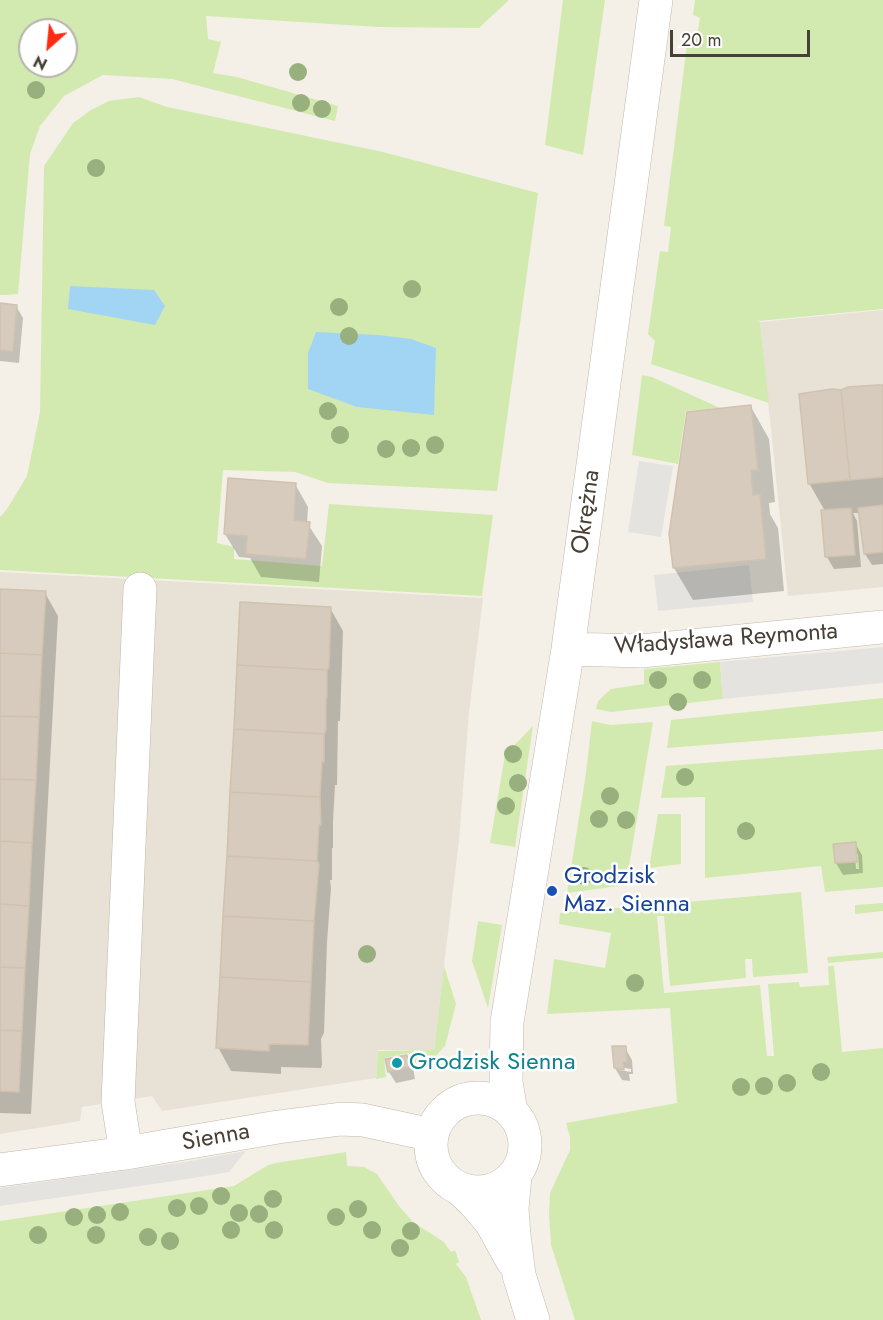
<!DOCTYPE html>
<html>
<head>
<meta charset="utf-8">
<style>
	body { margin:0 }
	#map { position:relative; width:883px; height:1320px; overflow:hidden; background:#f4f0e7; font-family:Jost,sans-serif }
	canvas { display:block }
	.north { position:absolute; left:18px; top:18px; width:60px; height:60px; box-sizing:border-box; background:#fff; border:2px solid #b6b3af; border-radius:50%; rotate:207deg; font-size:16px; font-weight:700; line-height:24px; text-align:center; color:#484036 }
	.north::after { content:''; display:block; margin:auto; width:21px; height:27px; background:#ff2c13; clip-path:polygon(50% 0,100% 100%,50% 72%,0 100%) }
	.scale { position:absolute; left:670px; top:30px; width:140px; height:27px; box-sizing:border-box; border:3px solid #484036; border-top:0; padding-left:8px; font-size:18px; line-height:21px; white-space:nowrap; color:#484036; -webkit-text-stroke:4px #fff; paint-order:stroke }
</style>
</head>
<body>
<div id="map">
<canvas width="883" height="1320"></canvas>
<div class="north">N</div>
<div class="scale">20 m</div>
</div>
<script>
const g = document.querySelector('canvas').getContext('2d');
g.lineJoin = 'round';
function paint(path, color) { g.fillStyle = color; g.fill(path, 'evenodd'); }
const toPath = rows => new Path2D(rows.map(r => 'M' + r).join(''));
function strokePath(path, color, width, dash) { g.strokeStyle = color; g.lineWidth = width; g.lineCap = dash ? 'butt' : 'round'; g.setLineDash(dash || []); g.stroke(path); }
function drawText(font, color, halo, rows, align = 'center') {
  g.font = font + ' Jost,sans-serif'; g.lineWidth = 5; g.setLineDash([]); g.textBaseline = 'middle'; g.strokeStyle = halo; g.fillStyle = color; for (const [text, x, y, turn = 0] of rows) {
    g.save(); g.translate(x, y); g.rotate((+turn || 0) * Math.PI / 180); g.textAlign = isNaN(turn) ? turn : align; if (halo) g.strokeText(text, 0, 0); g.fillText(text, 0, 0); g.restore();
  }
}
paint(toPath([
	[883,310,883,587,788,596,760,322],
	[0,572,483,598,469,712,459,840,434,1050,378,1050,376,1078,162,1111,152,1096,82,1107,80,1121,0,1134]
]), '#e8e1d5');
paint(toPath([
	[0,0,509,0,479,28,378,27,206,16,208,39,221,42,213,73,237,77,338,106,335,121,172,79,103,75,64,96,40,126,30,154,18,294,5,295,0,295],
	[30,30,66,30,66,66,30,66],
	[563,0,605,0,583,155,545,145],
	[695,0,883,0,883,309,758,321,760,322,769,403,651,364,655,341,648,334,660,251,668,252,671,227,664,226,687,44,695,45,700,18,693,15],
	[139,97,167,107,383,152,538,193,497,491,328,483,295,472,223,470,217,543,234,547,234,559,322,566,329,504,493,515,482,596,0,570,0,517,7,509,27,476,40,412,44,166,73,123,91,110,109,101],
	[642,375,652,377,720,408,686,411,678,464,632,455],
	[720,662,723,699,611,712,596,709,598,701,611,689,644,684,644,669],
	[883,698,883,731,667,748,671,720],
	[592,721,610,725,653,722,626,885,567,893,586,773],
	[533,726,515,847,490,843,505,755],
	[883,749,883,887,825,892,821,866,705,878,705,797,661,798,666,766],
	[658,814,681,814,681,864,649,868],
	[801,892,808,973,753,977,752,959,745,959,746,978,670,986,664,916,657,916,664,993,760,985,767,1056,774,1056,768,984,799,982,800,987,829,985,828,966,834,966,842,1052,883,1048,883,1320,575,1320,551,1245,549,1215,550,1193,570,1150,570,1137,566,1123,677,1103,670,1008,547,1014,554,959,605,968,611,933,559,924,560,913],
	[883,903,883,911,855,914,855,905],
	[478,921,502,925,488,1008,472,961],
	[883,952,883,958,828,963,827,957],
	[444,966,456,1004,445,1046,431,1061,412,1069,409,1053,384,1058,386,1077,376,1079,378,1051,434,1050],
	[346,1152,347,1166,364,1167,377,1174,399,1206,413,1222,444,1242,451,1252,455,1250,459,1262,456,1264,466,1277,481,1320,0,1320,0,1221,234,1186,268,1165,276,1163]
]), '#d2eaaf');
paint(toPath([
	[639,461,673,466,661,537,628,532],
	[749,565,753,602,658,611,654,575],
	[883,647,883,683,723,699,720,662],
	[246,1151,229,1172,181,1180,0,1206,0,1188,179,1163]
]), '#e5e3df');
paint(toPath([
	[70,286,154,290,165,306,155,325,68,309],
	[316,332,379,335,411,339,436,348,434,415,357,407,308,389,308,353]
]), '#a2d5f3');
paint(toPath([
	[0,305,16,306,23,318,19,363,0,361],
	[883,386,883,564,872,565,865,554,861,513,853,513,857,521,861,567,834,569,827,557,825,511,809,483,841,391],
	[751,407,769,439,775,502,769,503,770,514,778,528,784,591,693,600,674,568],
	[295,484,308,507,307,523,322,546,319,582,261,577,250,558,239,557,225,534],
	[0,590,45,593,58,616,31,1114,0,1113],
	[330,608,343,631,340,721,338,721,337,785,335,785,333,822,333,848,332,848,332,880,330,880,331,888,327,942,324,1033,321,1039,322,1065,321,1068,281,1067,281,1074,231,1071,218,1047],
	[855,843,862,855,863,873,843,875,836,863],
	[855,854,858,854,859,869,856,869],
	[625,1048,632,1060,633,1074,629,1074,630,1081,622,1080,615,1068],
	[619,1067,631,1069,631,1072,619,1070],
	[406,1056,413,1068,415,1079,396,1083,389,1072]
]), '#0003');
const building = toPath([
	[0,303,17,305,13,352,0,350,0,303],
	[878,385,883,385,883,477,850,480,841,390,848,387,878,385],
	[832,389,841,390,850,480,808,484,799,394,832,389],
	[751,405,758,470,751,470,753,495,760,494,766,559,673,568,669,534,687,412,751,405],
	[228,478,296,483,294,520,310,522,306,559,246,554,247,536,224,534,228,478],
	[883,505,883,552,864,554,858,508,883,505],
	[851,508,855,555,825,557,821,510,851,508],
	[0,589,46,591,42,655,0,653,0,589],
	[240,602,331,607,329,667,327,670,237,665,240,602],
	[0,653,42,655,39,717,0,716,0,653],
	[237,665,327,670,327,698,326,698,326,730,324,734,234,729,237,665],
	[0,716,39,717,36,780,0,779,0,716],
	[234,729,324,734,324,762,322,762,320,797,230,792,234,729],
	[0,779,36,780,32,843,0,841,0,779],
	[230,792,320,797,321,825,319,825,317,861,227,856,230,792],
	[0,841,32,843,29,906,0,904,0,841],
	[856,842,857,862,835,863,833,844,856,842],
	[227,856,317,861,319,864,314,921,223,916,227,856],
	[0,904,29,906,25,968,0,967,0,904],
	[223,916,314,921,311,982,220,977,223,916],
	[0,967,25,968,22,1031,0,1030,0,967],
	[220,977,311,982,308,1045,269,1044,269,1051,216,1048,220,977],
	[0,1030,22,1031,19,1092,0,1091,0,1030],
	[612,1046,626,1046,627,1062,623,1062,624,1070,614,1068,612,1046],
	[407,1055,409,1067,388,1072,385,1059,407,1055]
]);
paint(building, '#d6cbbc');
strokePath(building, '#d1c2af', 1.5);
const minor = toPath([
	[568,649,641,651,883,627],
	'431 1145a47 47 0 1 1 94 0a47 47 0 1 1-94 0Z',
	[511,1112,506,1082,507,1022,568,649,656,0],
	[126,1153,118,1102,140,589],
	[0,1170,126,1153,278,1127,341,1119,363,1120,432,1135],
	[515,1175,512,1209,514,1235,519,1275,533,1320],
	[459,1188,474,1202,491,1222,512,1260]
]);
strokePath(minor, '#c0b7a9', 34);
strokePath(minor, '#fff', 33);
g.fillStyle = '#97b07d';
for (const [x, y] of [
	[298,72],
	[36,90],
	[301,103],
	[322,109],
	[96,168],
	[412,289],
	[339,307],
	[349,336],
	[328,411],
	[340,435],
	[435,445],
	[411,448],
	[386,449],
	[658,680],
	[702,680],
	[678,702],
	[513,754],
	[685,777],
	[518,783],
	[610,796],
	[506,806],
	[599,819],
	[626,820],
	[746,831],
	[584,876],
	[367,954],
	[635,983],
	[821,1072],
	[787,1083],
	[764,1086],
	[741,1087],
	[221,1196],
	[273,1199],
	[199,1206],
	[177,1208],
	[358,1209],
	[120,1212],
	[239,1213],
	[259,1214],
	[97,1215],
	[74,1217],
	[336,1217],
	[231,1230],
	[274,1230],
	[372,1230],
	[411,1231],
	[38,1235],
	[96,1235],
	[148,1237],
	[170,1241],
	[400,1248]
]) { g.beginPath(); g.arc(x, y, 9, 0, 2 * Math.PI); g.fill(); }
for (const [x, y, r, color] of [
	[552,891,6,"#1a4fb4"],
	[397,1063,6,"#0f9aa8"]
]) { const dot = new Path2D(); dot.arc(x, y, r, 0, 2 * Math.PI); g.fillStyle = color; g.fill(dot); strokePath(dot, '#fff', 2); }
drawText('24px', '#484036', '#fff', [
	["Okrężna",587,512,-82],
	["Władysława Reymonta",726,640,-4],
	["Sienna",216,1138,-10]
]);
drawText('24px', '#164399', '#fff', [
	["Grodzisk",564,877],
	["Maz. Sienna",564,905]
], 'left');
drawText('24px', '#0d838f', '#fff', [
	["Grodzisk Sienna",409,1063]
], 'left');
</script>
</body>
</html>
